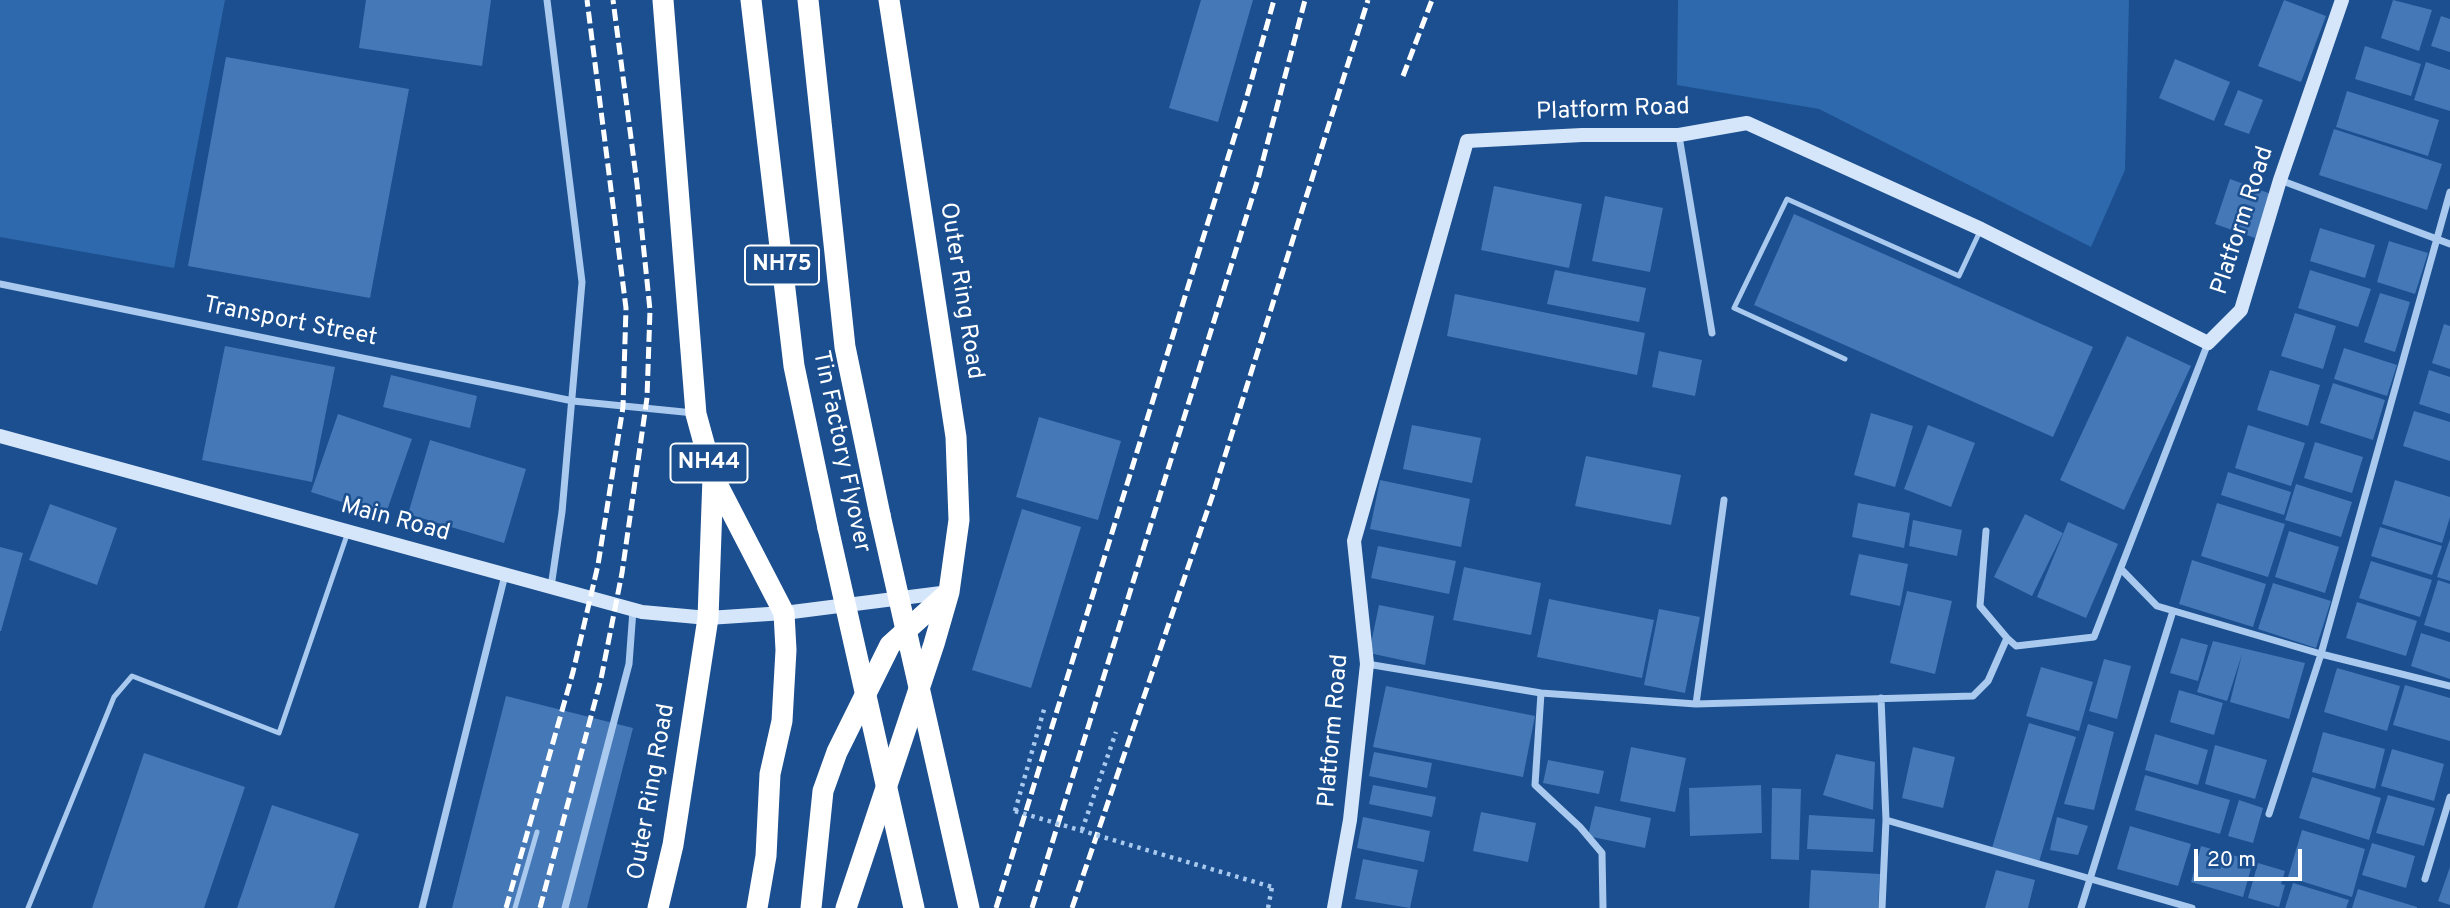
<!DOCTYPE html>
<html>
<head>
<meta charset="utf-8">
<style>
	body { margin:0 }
	#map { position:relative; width:2450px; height:908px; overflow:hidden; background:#1b4f8f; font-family:Overpass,sans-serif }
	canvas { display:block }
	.scale { position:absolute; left:2194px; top:849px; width:108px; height:32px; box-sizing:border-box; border:4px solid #fff; border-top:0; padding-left:9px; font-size:21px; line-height:24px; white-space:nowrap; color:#fff; -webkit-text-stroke:5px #1b4f8f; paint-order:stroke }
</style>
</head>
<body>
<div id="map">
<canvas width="2450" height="908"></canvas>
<div class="scale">20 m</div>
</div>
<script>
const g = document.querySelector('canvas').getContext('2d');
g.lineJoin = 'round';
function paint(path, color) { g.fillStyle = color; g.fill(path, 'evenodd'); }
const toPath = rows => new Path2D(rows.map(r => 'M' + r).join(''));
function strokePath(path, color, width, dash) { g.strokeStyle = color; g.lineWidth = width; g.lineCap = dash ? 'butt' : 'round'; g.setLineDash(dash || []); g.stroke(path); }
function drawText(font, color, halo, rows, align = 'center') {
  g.font = font + ' Overpass,sans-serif'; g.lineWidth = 5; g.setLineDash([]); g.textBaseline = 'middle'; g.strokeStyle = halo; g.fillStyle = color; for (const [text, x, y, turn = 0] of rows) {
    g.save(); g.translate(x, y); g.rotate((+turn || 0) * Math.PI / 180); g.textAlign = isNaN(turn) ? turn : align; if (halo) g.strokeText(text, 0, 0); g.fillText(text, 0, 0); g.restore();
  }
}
paint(toPath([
	[0,0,225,0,174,268,0,237],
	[1678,0,2129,0,2125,170,2091,247,1819,109,1677,85]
]), '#2e69ad');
paint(toPath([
	[366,0,491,0,482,66,359,48],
	[1201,0,1253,0,1218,122,1169,108],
	[2284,0,2326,16,2301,82,2258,66],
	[2393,0,2432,10,2419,51,2381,38],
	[2441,16,2450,19,2450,52,2431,46],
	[2365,46,2421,64,2411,96,2355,79],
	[226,57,409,89,370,298,188,266],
	[2175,59,2230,82,2214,121,2159,98],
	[2426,62,2450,70,2450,111,2414,100],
	[2238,90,2263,100,2249,134,2224,125],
	[2347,91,2439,120,2428,156,2336,127],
	[2334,129,2442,164,2427,210,2319,175],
	[2230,179,2271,194,2255,238,2215,224],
	[1494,186,1582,204,1569,268,1481,250],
	[1605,196,1663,208,1650,272,1592,261],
	[1794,214,2093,347,2053,437,1754,305],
	[2320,228,2375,245,2365,278,2310,261],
	[2389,241,2428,253,2415,294,2377,282],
	[1555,270,1646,288,1639,322,1547,304],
	[2310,270,2371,289,2358,327,2298,308],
	[2380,293,2410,302,2395,352,2364,342],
	[1455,294,1645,333,1637,375,1447,336],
	[2295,313,2336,326,2323,369,2281,356],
	[2444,324,2450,326,2450,369,2432,363],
	[2127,336,2191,366,2124,510,2060,480],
	[225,346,335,367,312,482,202,460],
	[2344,348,2397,365,2387,396,2334,379],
	[1659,351,1702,360,1695,396,1652,387],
	[2270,370,2320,385,2308,426,2257,410],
	[2429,370,2450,377,2450,414,2419,404],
	[391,375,477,396,470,428,383,407],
	[2333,383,2385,400,2373,440,2320,423],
	[2414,411,2450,422,2450,461,2403,446],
	[1871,413,1913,426,1895,487,1854,475],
	[338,414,412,439,385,516,311,492],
	[1039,417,1121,441,1098,520,1016,497],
	[1412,425,1481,438,1472,483,1403,469],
	[1928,425,1975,443,1951,507,1904,489],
	[2248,425,2305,443,2291,486,2235,468],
	[430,440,526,469,504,543,408,514],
	[2315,442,2363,457,2352,493,2304,478],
	[1586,456,1681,475,1671,525,1575,506],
	[2228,472,2291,492,2284,515,2221,495],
	[1380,480,1470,499,1461,547,1370,529],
	[2395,480,2450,497,2450,517,2442,543,2382,524],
	[2296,484,2352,502,2341,537,2285,520],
	[1858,503,1910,513,1904,548,1852,537],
	[2217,503,2285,524,2268,577,2201,556],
	[50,504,117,528,97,585,29,560],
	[1022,509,1081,527,1031,688,972,670],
	[2025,514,2063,533,2032,596,1994,577],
	[1913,520,1962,530,1957,556,1909,546],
	[2068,522,2118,544,2086,618,2037,597],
	[2380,527,2442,546,2432,575,2371,556],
	[2289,531,2339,547,2325,593,2275,577],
	[2450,539,2450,581,2437,577],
	[1378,546,1456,561,1449,594,1371,578],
	[0,547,23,553,1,631,0,631],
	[1859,554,1908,564,1900,606,1850,595],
	[2192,560,2266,584,2253,627,2179,604],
	[2371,561,2432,580,2420,617,2359,598],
	[1464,567,1541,583,1531,635,1453,620],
	[2438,580,2450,584,2450,633,2424,625],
	[2273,583,2331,601,2316,648,2258,629],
	[1907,591,1952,601,1935,674,1890,663],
	[1549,599,1654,620,1642,678,1537,657],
	[2357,602,2417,621,2406,656,2346,638],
	[1379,605,1434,616,1425,665,1369,653],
	[1659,609,1700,617,1685,693,1644,685],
	[2421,633,2450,642,2450,679,2411,666],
	[2181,638,2208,645,2198,681,2170,673],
	[2213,641,2305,663,2289,719,2230,702,2242,654,2227,701,2197,692],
	[2104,659,2131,666,2117,719,2089,711],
	[2041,667,2093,682,2079,731,2026,716],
	[2337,668,2400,686,2387,731,2324,712],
	[2405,685,2450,698,2450,741,2393,725],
	[1386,686,1535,716,1523,777,1373,747],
	[2179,690,2223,703,2214,735,2170,722],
	[506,696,633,728,587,908,452,908],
	[2029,723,2076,737,2039,862,1992,848],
	[2088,724,2114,732,2094,810,2064,804],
	[2323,732,2385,749,2375,789,2312,772],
	[2155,734,2208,750,2198,785,2145,770],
	[2215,745,2267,760,2255,799,2205,784],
	[1631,747,1686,758,1675,812,1620,801],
	[1913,747,1955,757,1943,808,1902,798],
	[2392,749,2444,764,2434,801,2381,786],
	[1374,752,1432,763,1427,788,1369,776],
	[144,753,245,787,204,908,92,908],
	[1836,754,1875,762,1873,810,1823,795],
	[1548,760,1604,771,1599,794,1543,783],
	[2145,775,2230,800,2220,834,2135,810],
	[2312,777,2381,798,2369,840,2299,818],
	[1373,785,1436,797,1432,817,1369,804],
	[1761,785,1762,833,1690,836,1689,788],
	[1772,788,1801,789,1799,860,1771,859],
	[2388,795,2435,808,2424,846,2376,833],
	[2239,800,2263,808,2253,843,2228,836],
	[272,805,359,834,334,908,237,908],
	[1595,806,1651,818,1645,848,1588,836],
	[1481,812,1536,823,1528,862,1473,851],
	[1809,815,1875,819,1873,852,1807,849],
	[1363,817,1430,831,1424,862,1357,848],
	[2057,817,2088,826,2078,855,2050,850],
	[2130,826,2191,844,2178,886,2117,869],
	[2302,830,2365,849,2352,897,2288,877],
	[2372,843,2415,856,2406,888,2362,875],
	[2201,846,2253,861,2243,897,2191,882],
	[1363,859,1418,870,1410,908,1355,899],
	[2258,863,2285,871,2281,884,2285,885,2279,907,2248,898],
	[2450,867,2450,905,2438,901],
	[1811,870,1880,874,1878,908,1809,908],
	[1996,870,2035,880,2028,908,1985,908],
	[2293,883,2349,900,2346,908,2285,908],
	[2358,889,2417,907,2417,908,2352,908]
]), '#4478b7');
strokePath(toPath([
	[1015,811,1045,706],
	[1082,830,1116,732],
	[1268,908,1272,887]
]), '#a9c9ee', 4.5, [3.5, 5]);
strokePath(toPath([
	[1845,359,1734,308,1787,199,1959,276,1981,229],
	[28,908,114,697,132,676,279,733,348,532],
	[515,908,537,832]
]), '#a9c9ee', 5);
strokePath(toPath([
	[547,0,582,282,562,512,551,587],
	[1679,136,1712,333],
	[2280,180,2450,244],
	[0,284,573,401,694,413],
	[1986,531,1980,606,2007,638],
	[2121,569,2157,606,2321,654,2450,686],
	[1367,664,1541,693,1696,704,1973,696,1988,681,2007,638,2016,646,2094,637,2208,343],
	[1541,693,1535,785,1580,827,1602,853,1603,908],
	[1881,698,1886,820,2192,908],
	[1696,704,1724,500],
	[2269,814,2321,654,2450,192],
	[2425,879,2450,797],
	[422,908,505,575],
	[565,908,629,664,633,610],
	[1882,908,1886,820],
	[2081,908,2173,611]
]), '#a9c9ee', 7);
strokePath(toPath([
	[0,436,642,612,708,618,784,613,949,592],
	[1334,908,1350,820,1367,664,1354,541,1467,141,1582,135,1679,135,1747,123,1981,229,2208,343,2241,310,2280,180,2342,0]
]), '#d6e6fa', 14);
strokePath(toPath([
	[663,0,696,414,713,476,784,613,786,650,782,721,770,774,766,856,757,908],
	[751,0,794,366,828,528],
	[808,0,845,347,880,515],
	[658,908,673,845,708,618,713,477],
	[811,908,823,791,837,752,890,645,949,592],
	[846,908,934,644,949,592,959,520,956,437,889,0]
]), '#fff', 21);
strokePath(toPath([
	[1403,76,1432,0],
	[506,908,573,672,598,565,623,407,626,308,587,0],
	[540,908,601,679,622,573,647,398,650,310,637,184,613,0],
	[996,908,1247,96,1274,0],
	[1032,908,1258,179,1305,0],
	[1072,908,1213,494,1368,0]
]), '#fff', 5, [12, 5]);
strokePath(toPath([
	[1015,811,1272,887]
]), '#a9c9ee', 4.5, [3.5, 5]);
strokePath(toPath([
	[880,515,969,908],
	[828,528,914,908]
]), '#fff', 21);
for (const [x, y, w] of [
	[782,265,74],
	[709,463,77]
]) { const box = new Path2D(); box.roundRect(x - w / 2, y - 19.5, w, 39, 5); g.fillStyle = '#1b4f8f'; g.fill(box); strokePath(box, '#fff', 2); }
drawText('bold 23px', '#fff', null, [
	["NH75",782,265],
	["NH44",709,463]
]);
drawText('24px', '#fff', '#1b4f8f', [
	["Platform Road",1613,111,-2],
	["Platform Road",2244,221,-72],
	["Outer Ring Road",960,291,81],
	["Transport Street",290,323,11],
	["Tin Factory Flyover",840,452,78],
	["Main Road",395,521,15],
	["Platform Road",1335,731,-85],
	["Outer Ring Road",653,792,-80]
]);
</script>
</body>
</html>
